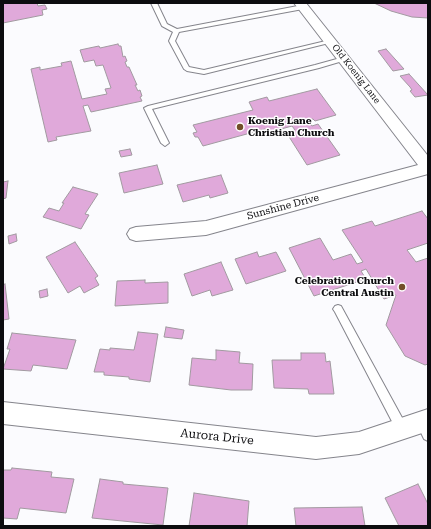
<!DOCTYPE html>
<html>
<head>
<meta charset="utf-8">
<style>
	body { margin:0 }
	#map { position:relative; width:431px; height:529px; overflow:hidden; background:#fbfbfe; font-family:"Roboto Serif",serif }
	canvas { display:block }
	.frame { position:absolute; inset:0; border:4px solid #0c0c0f; pointer-events:none }
</style>
</head>
<body>
<div id="map">
<canvas width="431" height="529"></canvas>
<div class="frame"></div>
</div>
<script>
const g = document.querySelector('canvas').getContext('2d');
g.lineJoin = 'round';
function paint(path, color) { g.fillStyle = color; g.fill(path, 'evenodd'); }
const toPath = rows => new Path2D(rows.map(r => 'M' + r).join(''));
function strokePath(path, color, width, dash) { g.strokeStyle = color; g.lineWidth = width; g.lineCap = dash ? 'butt' : 'round'; g.setLineDash(dash || []); g.stroke(path); }
function drawText(font, color, halo, rows, align = 'center') {
  g.font = font + ' "Roboto Serif",serif'; g.lineWidth = 3; g.setLineDash([]); g.textBaseline = 'middle'; g.strokeStyle = halo; g.fillStyle = color; for (const [text, x, y, turn = 0] of rows) {
    g.save(); g.translate(x, y); g.rotate((+turn || 0) * Math.PI / 180); g.textAlign = isNaN(turn) ? turn : align; if (halo) g.strokeText(text, 0, 0); g.fillText(text, 0, 0); g.restore();
  }
}
const building = toPath([
	[3,3,37,3,38,6,45,5,47,9,42,10,43,15,3,23,3,3],
	[374,3,428,3,428,18,412,17,391,11,374,3],
	[118,44,119,46,121,46,123,57,125,56,127,61,125,62,127,67,129,67,137,85,135,85,138,91,140,90,142,96,140,97,142,101,91,112,88,105,83,106,91,131,56,137,57,140,48,142,31,69,40,67,40,70,62,66,61,63,71,61,82,99,107,94,105,89,111,88,103,65,96,66,94,60,84,62,80,50,94,47,99,46,100,48,118,44],
	[386,49,404,69,393,71,378,51,386,49],
	[409,74,428,95,415,97,410,91,412,90,410,87,400,76,409,74],
	[317,89,336,115,315,121,313,119,308,120,312,126,318,124,340,155,307,165,286,132,295,130,292,126,267,133,265,129,203,146,198,137,195,137,193,133,197,132,193,125,253,110,249,102,267,97,269,101,317,89],
	[130,149,132,155,121,157,119,151,130,149],
	[157,165,163,184,124,193,119,173,157,165],
	[221,175,228,193,210,198,209,195,183,202,177,185,221,175],
	[8,181,6,198,3,199,3,182,8,181],
	[73,187,98,194,85,214,89,215,81,229,43,217,49,208,59,211,64,203,62,203,73,187],
	[422,211,428,219,428,243,407,250,416,262,428,258,428,364,425,365,405,356,386,325,396,295,384,299,366,269,361,271,366,279,314,296,289,248,320,238,333,260,351,254,357,264,363,262,342,230,372,221,375,226,422,211],
	[16,234,17,241,9,244,8,236,16,234],
	[75,242,98,276,95,278,99,285,84,293,80,286,68,293,46,257,75,242],
	[257,252,259,257,276,252,286,271,246,284,235,259,257,252],
	[221,262,233,290,212,296,210,290,192,296,184,274,221,262],
	[145,280,145,283,168,282,168,303,115,306,117,281,145,280],
	[5,284,9,319,3,320,3,285,5,284],
	[47,289,48,296,40,298,39,291,47,289],
	[166,327,184,330,182,339,164,337,166,327],
	[138,332,158,334,150,382,129,379,129,377,104,375,104,372,94,372,100,349,110,350,110,348,134,350,138,332],
	[12,333,76,340,67,369,33,365,31,371,3,369,10,349,7,349,12,333],
	[216,350,240,352,239,363,253,364,252,390,231,390,189,385,192,358,216,360,216,350],
	[301,353,325,353,326,362,330,361,334,394,309,394,308,389,274,388,272,360,301,360,301,353],
	[12,468,52,472,51,477,74,479,66,513,20,508,17,519,3,518,3,470,11,470,12,468],
	[100,479,123,482,123,484,168,488,163,525,92,518,100,479],
	[418,484,428,504,428,526,399,526,385,498,418,484],
	[194,493,249,501,247,526,189,526,194,493],
	[362,507,365,526,296,526,294,508,362,507]
]);
paint(building, '#e0a9da');
strokePath(building, '#a19aa0', 1);
const service = toPath([
	[151,3,157,3,167,24,177,29,303,5,306,7,303,9,179,32,175,41,189,67,204,70,330,40,333,42,204,74,187,71,184,69,169,41,173,32,162,26,151,3],
	[344,57,346,58,346,60,319,68,152,109,169,143,165,146,161,143,144,108,148,106,315,65,344,57],
	[338,305,341,306,406,425,407,429,406,433,402,434,398,433,335,312,333,309,335,306,338,305],
	[421,417,425,418,428,424,428,441,424,439,416,422,417,418,421,417]
]);
const minor = toPath([
	[294,3,306,3,428,156,428,174,206,235,136,241,130,239,127,234,130,229,136,227,206,221,418,165,294,3],
	[3,402,316,437,359,432,428,409,428,431,359,454,316,459,3,424,3,402]
]);
strokePath(service, '#85858c', 2);
strokePath(minor, '#85858c', 2);
paint(service, '#fff');
paint(minor, '#fff');
for (const [x, y, r, color] of [
	[240,127,4,"#724e28"],
	[402,287,4,"#724e28"]
]) { const dot = new Path2D(); dot.arc(x, y, r, 0, 2 * Math.PI); g.fillStyle = color; g.fill(dot); strokePath(dot, '#fff', 1.5); }
drawText('9px', '#0c0c0f', '#fff', [
	["Old Koenig Lane",356,74,52]
]);
drawText('bold 10px', '#0c0c0f', '#fff', [
	["Koenig Lane",248,121],
	["Christian Church",248,133],
	["Celebration Church",394,281,"right"],
	["Central Austin",394,293,"right"]
], 'left');
drawText('10px', '#0c0c0f', '#fff', [
	["Sunshine Drive",283,207,-15]
]);
drawText('12px', '#0c0c0f', '#fff', [
	["Aurora Drive",217,437,6]
]);
</script>
</body>
</html>
